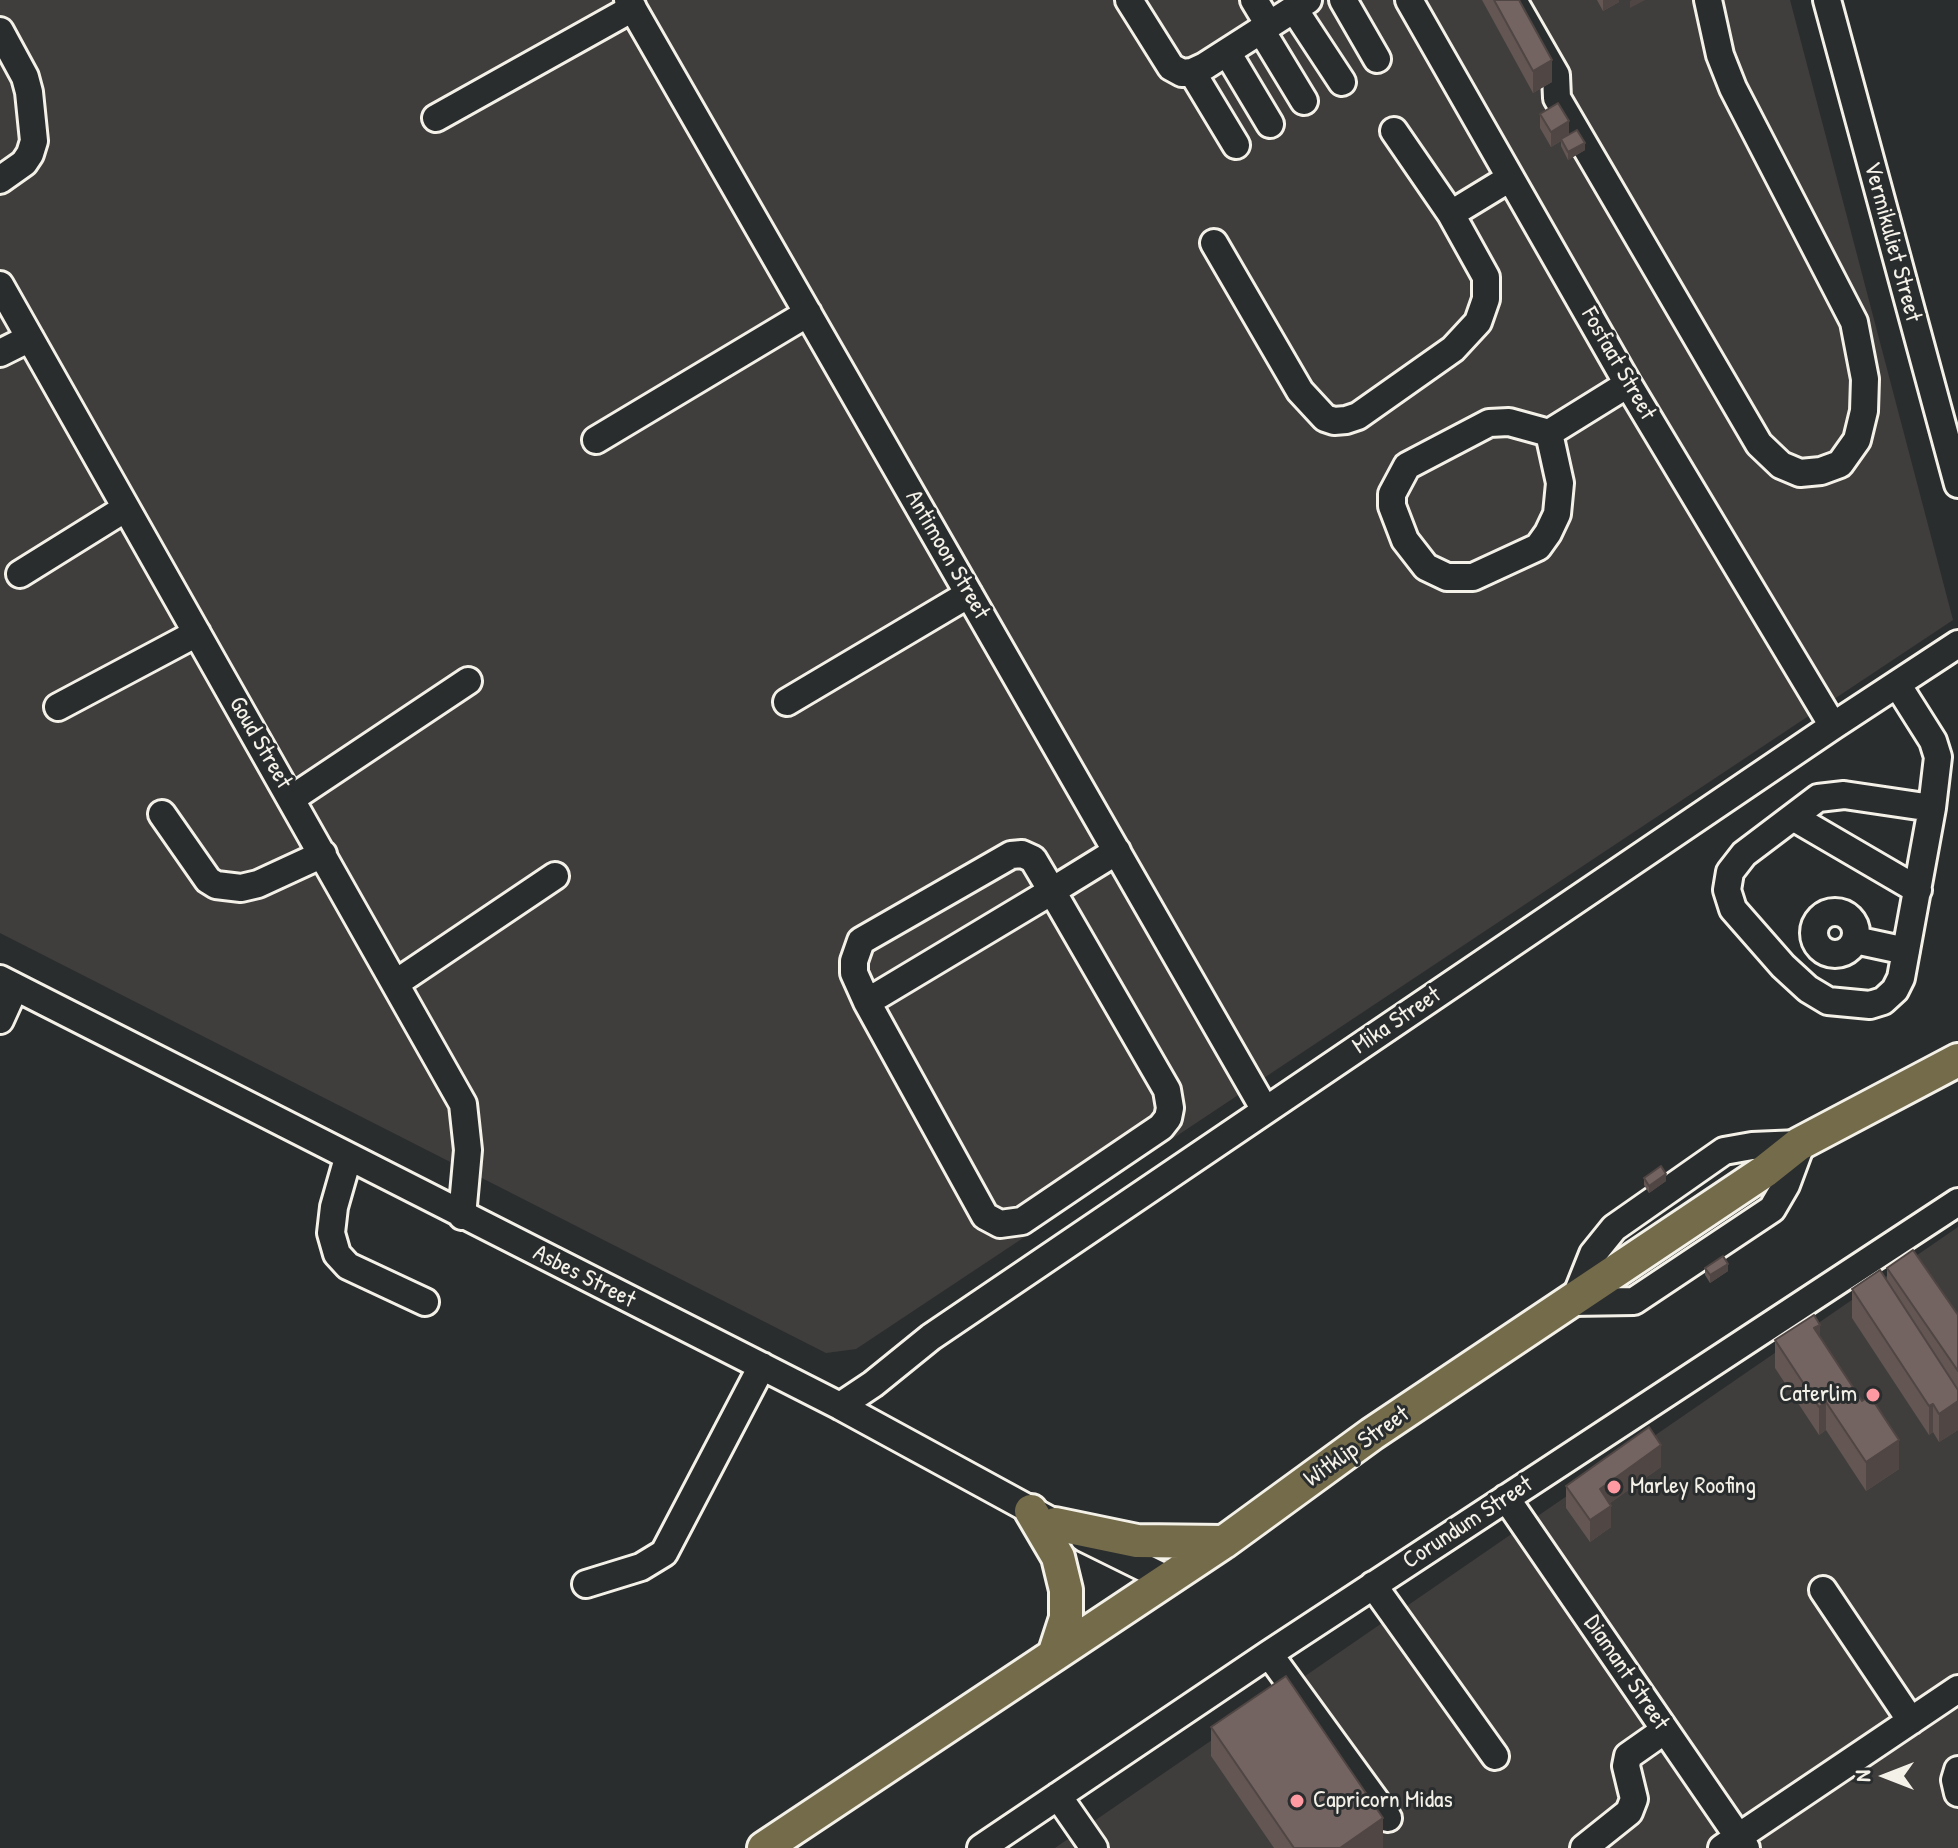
<!DOCTYPE html>
<html>
<head>
<meta charset="utf-8">
<style>
	body { margin:0 }
	#map { position:relative; width:1958px; height:1848px; overflow:hidden; background:#2a2d2e; font-family:"Patrick Hand",sans-serif }
	canvas { display:block }
	.north { position:absolute; left:1846px; top:1736px; width:80px; height:80px; -webkit-text-stroke:6px #2a2d2e; paint-order:stroke; rotate:270deg; font-size:22px; font-weight:700; line-height:32px; text-align:center; color:#f4f1e8 }
	.north::after { content:''; display:block; margin:auto; width:28px; height:36px; background:#f4f1e8; clip-path:polygon(50% 0,100% 100%,50% 72%,0 100%) }
</style>
</head>
<body>
<div id="map">
<canvas width="1958" height="1848"></canvas>
<div class="north">N</div>
</div>
<script>
const g = document.querySelector('canvas').getContext('2d');
g.lineJoin = 'round';
function paint(path, color) { g.fillStyle = color; g.fill(path, 'evenodd'); }
const toPath = rows => new Path2D(rows.map(r => 'M' + r).join(''));
function strokePath(path, color, width, dash) { g.strokeStyle = color; g.lineWidth = width; g.lineCap = dash ? 'butt' : 'round'; g.setLineDash(dash || []); g.stroke(path); }
function drawText(font, color, halo, rows, align = 'center') {
  g.font = font + ' "Patrick Hand",sans-serif'; g.lineWidth = 6; g.setLineDash([]); g.textBaseline = 'middle'; g.strokeStyle = halo; g.fillStyle = color; for (const [text, x, y, turn = 0] of rows) {
    g.save(); g.translate(x, y); g.rotate((+turn || 0) * Math.PI / 180); g.textAlign = isNaN(turn) ? turn : align; if (halo) g.strokeText(text, 0, 0); g.fillText(text, 0, 0); g.restore();
  }
}
paint(toPath([
	[0,0,1790,0,1953,620,856,1349,826,1353,0,933],
	[1958,1227,1958,1848,1055,1848]
]), '#403e3d');
const minor = toPath([
	[628,0,1265,1110],
	[1129,0,1171,67,1182,73,1192,72,1205,66,1308,0],
	[1254,0,1269,25],
	[1343,0,1377,59],
	[1409,0,1628,384,1833,726],
	[1513,0,1556,75,1557,98,1759,444,1781,465,1800,473,1821,471,1840,464,1857,440,1864,411,1865,379,1854,322,1733,88,1720,55,1708,0],
	[1827,0,1958,484],
	[1294,9,1342,82],
	[1261,30,1304,101],
	[0,31,25,77,29,92,34,141,30,154,24,163,0,180],
	[1227,52,1270,124],
	[1192,72,1236,145],
	[436,118,633,8],
	[1394,131,1451,214,1510,178],
	[1214,243,1300,391,1325,418,1334,421,1346,420,1358,416,1453,349,1478,322,1486,299,1486,277,1451,214],
	[0,285,463,1104,468,1150,462,1216],
	[0,353,30,338],
	[1549,433,1560,483,1557,514,1548,533,1538,547,1473,577,1447,577,1426,567,1405,540,1392,506,1392,494,1407,466,1489,423,1509,422,1549,433,1628,384],
	[596,440,808,313],
	[20,574,126,508],
	[1897,684,1933,741,1938,757,1932,808],
	[787,702,969,594],
	[58,707,197,633],
	[1844,795,1932,808,1901,978,1895,990,1883,1001,1870,1005,1828,1001,1808,989,1783,966,1733,909,1727,890,1730,872,1744,854,1818,798,1844,795],
	[291,799,468,681],
	[162,814,208,880,216,885,241,888,258,884,323,854],
	[1793,817,1918,890],
	'1814 933a21 21 0 1 1 42 0a21 21 0 1 1-42 0Z',
	[1855,940,1906,951],
	[0,979,840,1406,1049,1520],
	[396,983,555,876],
	[867,1002,1052,891,1033,859,1022,854,1011,855,861,941,854,961,854,973,867,1002,985,1216,1000,1224,1022,1221,1161,1127,1168,1118,1170,1108,1167,1090,1052,891,1117,851],
	[0,1020,15,987],
	[348,1158,334,1207,331,1233,337,1254,348,1266,425,1302],
	[1575,1299,1593,1254,1614,1228,1724,1151,1752,1146,1799,1144],
	[1571,1302,1634,1301,1772,1209,1786,1185,1802,1142],
	[840,1406,873,1384,931,1337,1833,726,1958,644],
	[1506,1498,1746,1848],
	[1084,1538,1167,1579],
	[586,1584,641,1567,664,1553,762,1366],
	[1373,1585,1495,1756],
	[1823,1590,1911,1721],
	[1269,1654,1388,1818],
	[1958,1770,1955,1780,1958,1793],
	[1058,1796,1094,1848],
	[981,1848,1269,1654,1958,1202],
	[1584,1848,1629,1812,1634,1799,1626,1766,1628,1756,1665,1730],
	[1722,1848,1958,1689]
]);
const major = toPath([
	[1031,1511,1058,1557,1066,1590,1066,1618,1054,1655],
	[1055,1524,1137,1541,1224,1542],
	[764,1848,1224,1542,1372,1434,1765,1171,1799,1144,1958,1060]
]);
strokePath(minor, '#f4f1e8', 32);
strokePath(major, '#f4f1e8', 38);
strokePath(minor, '#2a2d2e', 26);
strokePath(major, '#746b4b', 32);
paint(toPath([
	[1482,0,1519,0,1552,82,1533,93],
	[1597,0,1619,0,1619,2,1603,11],
	[1540,114,1569,135,1585,150,1568,160,1561,146,1561,141,1551,147,1540,128],
	[1644,1178,1666,1181,1649,1193,1644,1185],
	[1705,1268,1728,1271,1710,1283,1705,1275],
	[1887,1268,1958,1315,1958,1430,1939,1442,1933,1432,1929,1435,1852,1318,1852,1289,1887,1281],
	[1820,1337,1899,1469,1866,1491,1826,1430,1819,1435,1775,1368,1775,1340],
	[1661,1467,1610,1503,1611,1527,1590,1542,1566,1508,1566,1486],
	[1211,1727,1383,1847,1382,1848,1274,1848,1211,1756]
]), '#635653');
paint(toPath([
	[1603,0,1619,0,1619,2,1603,11],
	[1632,0,1645,0,1630,8,1630,1],
	[1552,60,1552,82,1533,93,1533,71],
	[1569,121,1569,136,1551,147,1551,132],
	[1585,143,1585,150,1568,160,1568,152],
	[1666,1174,1666,1181,1649,1193,1649,1186],
	[1728,1264,1728,1271,1710,1283,1710,1275],
	[1820,1325,1820,1353,1814,1328],
	[1826,1402,1826,1430,1819,1435,1819,1407],
	[1958,1402,1958,1430,1939,1442,1939,1414],
	[1933,1404,1933,1432,1929,1435,1929,1406],
	[1899,1440,1899,1469,1866,1491,1866,1462],
	[1661,1445,1661,1467,1600,1510,1600,1489],
	[1611,1506,1611,1527,1590,1542,1590,1520],
	[1383,1818,1383,1847,1382,1848,1340,1848]
]), '#504644');
const building = toPath([
	[1494,0,1519,0,1552,60,1533,71,1494,0],
	[1558,103,1569,121,1551,132,1540,114,1558,103],
	[1577,130,1585,143,1568,152,1561,139,1577,130],
	[1661,1166,1666,1174,1649,1186,1644,1178,1661,1166],
	[1913,1250,1958,1315,1958,1371,1887,1268,1913,1250],
	[1723,1256,1728,1264,1710,1275,1705,1268,1723,1256],
	[1880,1270,1958,1390,1958,1401,1939,1414,1933,1404,1929,1406,1852,1289,1880,1270],
	[1814,1315,1820,1325,1814,1328,1862,1401,1870,1396,1899,1440,1866,1462,1826,1402,1819,1407,1775,1340,1814,1315],
	[1649,1427,1661,1445,1600,1489,1611,1506,1590,1520,1566,1486,1649,1427],
	[1286,1676,1383,1818,1340,1848,1294,1848,1211,1727,1286,1676]
]);
paint(building, '#736461');
strokePath(building, '#504644', 2);
for (const [x, y, r, color] of [
	[1873,1395,8,"#ff9aa2"],
	[1614,1487,8,"#ff9aa2"],
	[1297,1801,8,"#ff9aa2"]
]) { const dot = new Path2D(); dot.arc(x, y, r, 0, 2 * Math.PI); g.fillStyle = color; g.fill(dot); strokePath(dot, '#2a2d2e', 3); }
drawText('24px', '#f4f1e8', '#2a2d2e', [
	["Vermikuliet Street",1892,242,75],
	["Fosfaat Street",1618,364,60],
	["Antimoon Street",947,555,60],
	["Goud Street",260,743,60],
	["Mika Street",1397,1021,-34],
	["Asbes Street",584,1277,27],
	["Witklip Street",1357,1447,-35],
	["Corundum Street",1468,1523,-33],
	["Diamant Street",1626,1673,56]
]);
drawText('24px', '#f4f1e8', '#2a2d2e', [
	["Caterlim",1857,1395,"right"],
	["Marley Roofing",1630,1487],
	["Capricorn Midas",1313,1801]
], 'left');
</script>
</body>
</html>
